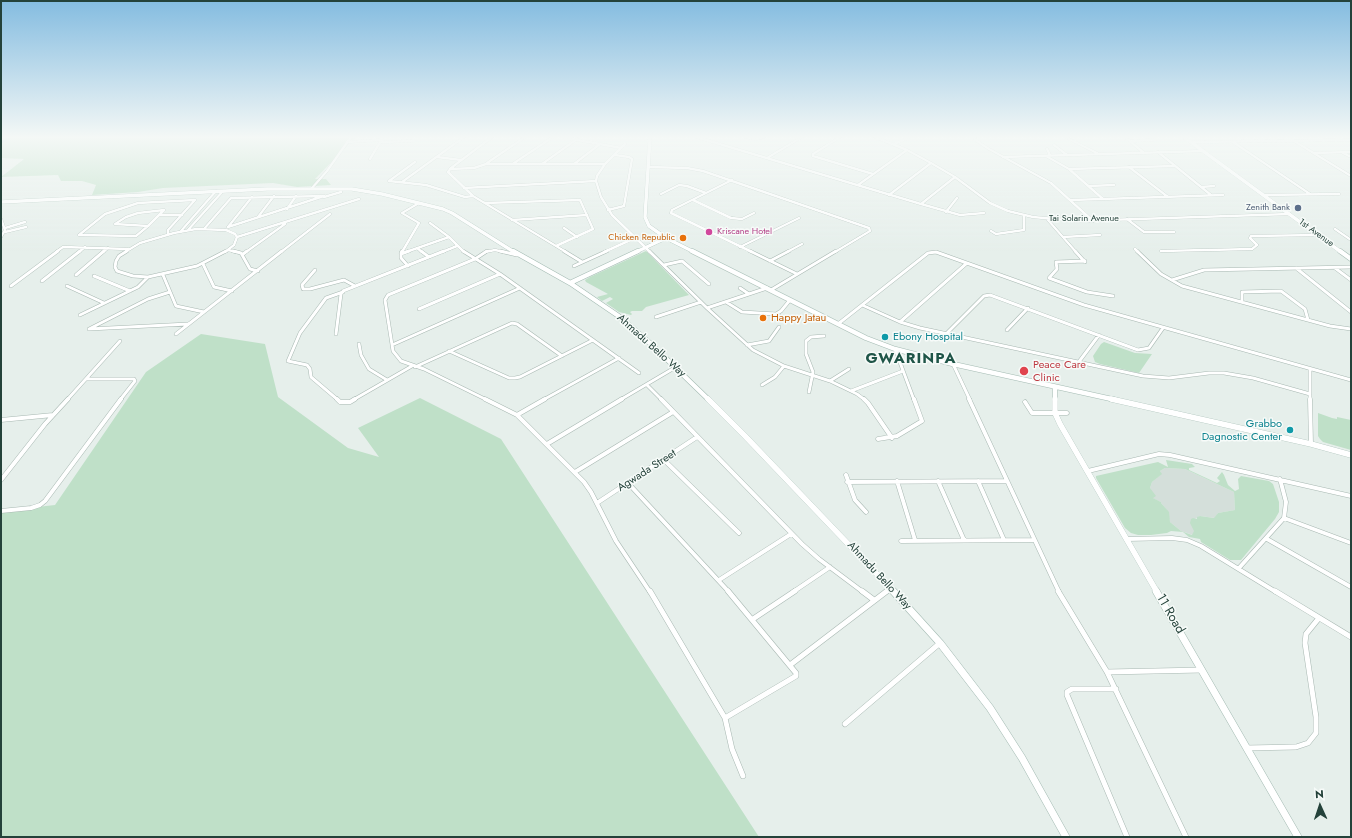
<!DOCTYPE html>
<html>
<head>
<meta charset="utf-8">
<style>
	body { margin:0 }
	#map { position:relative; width:1352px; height:838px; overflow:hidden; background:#e6efeb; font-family:Jost,sans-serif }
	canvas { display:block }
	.frame { position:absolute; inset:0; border:2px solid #24423a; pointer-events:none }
	.north { position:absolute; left:1300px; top:786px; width:40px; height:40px; -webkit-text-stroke:3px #f7fbf9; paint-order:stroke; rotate:357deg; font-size:11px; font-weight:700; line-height:16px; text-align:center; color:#24423a }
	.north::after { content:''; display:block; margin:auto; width:14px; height:18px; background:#24423a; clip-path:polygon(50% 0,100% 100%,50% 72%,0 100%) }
</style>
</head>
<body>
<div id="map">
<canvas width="1352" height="838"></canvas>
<div class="frame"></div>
<div class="north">N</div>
</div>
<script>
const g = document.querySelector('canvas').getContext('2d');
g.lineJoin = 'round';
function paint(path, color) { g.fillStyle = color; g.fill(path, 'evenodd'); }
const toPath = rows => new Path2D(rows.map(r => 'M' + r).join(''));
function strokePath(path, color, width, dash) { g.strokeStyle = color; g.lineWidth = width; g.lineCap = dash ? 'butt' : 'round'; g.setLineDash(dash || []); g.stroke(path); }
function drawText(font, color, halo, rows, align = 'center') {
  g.font = font + ' Jost,sans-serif'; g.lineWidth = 3; g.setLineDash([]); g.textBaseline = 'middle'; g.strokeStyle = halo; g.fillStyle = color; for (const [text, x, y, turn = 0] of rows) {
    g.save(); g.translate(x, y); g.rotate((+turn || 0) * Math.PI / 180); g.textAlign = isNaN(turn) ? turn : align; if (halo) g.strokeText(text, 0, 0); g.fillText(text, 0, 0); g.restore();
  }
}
paint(toPath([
	[1165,468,1185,469,1234,492,1235,510,1218,513,1215,518,1200,516,1195,519,1194,532,1193,535,1181,531,1170,522,1166,509,1161,503,1161,502,1152,498,1150,488,1152,482,1161,474,1160,471]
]), '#d4dfda');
paint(toPath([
	[1,137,356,137,315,179,326,179,331,185,297,187,273,183,163,188,138,192,92,195,96,185,82,181,61,181,58,175,1,177,24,159,1,158],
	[646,251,689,295,646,307,642,311,632,311,630,312,632,314,631,315,619,312,606,303,613,299,610,297,602,301,597,297,608,294,586,282,585,280,590,277],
	[201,334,265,344,278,397,348,448,379,457,358,428,420,398,501,439,759,837,1,837,1,511,55,505,146,372],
	[1104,342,1135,353,1152,354,1139,373,1100,364,1095,362,1093,356,1101,344],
	[1318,413,1332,418,1337,419,1337,417,1351,420,1351,450,1323,442,1320,439,1318,436],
	[1166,460,1192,464,1195,467,1189,468,1189,470,1217,483,1220,481,1217,478,1222,472,1224,475,1228,485,1235,491,1239,489,1238,479,1241,476,1269,481,1273,484,1279,502,1279,512,1275,519,1241,560,1230,560,1201,542,1200,539,1189,537,1183,532,1171,531,1167,533,1151,535,1138,535,1131,533,1125,528,1096,478,1096,476,1158,462,1168,467],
	[1165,468,1185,469,1234,492,1235,510,1218,513,1214,518,1200,516,1197,517,1197,519,1193,518,1191,519,1190,523,1194,531,1192,535,1181,531,1170,522,1169,512,1161,503,1161,502,1153,498,1156,496,1150,488,1152,482,1162,474,1160,471]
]), '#bfe0c8');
paint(toPath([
	[8,137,13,137,1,144,1,141,8,137]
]), '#8ec9d4');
const streetFar3 = toPath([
	[492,137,451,168,448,172,473,196,566,252],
	[562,137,621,148],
	[696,137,921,204,955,177],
	[745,137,757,139,764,137],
	[840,137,813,154,813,156,873,174],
	[875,137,907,150,931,163,955,177,990,203,1008,211,1033,217,1077,221,1290,214],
	[974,137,977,141,989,149,1051,183,1093,221],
	[1065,137,1097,153],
	[1125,137,1143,152],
	[1130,141,1153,140,1150,137],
	[1294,141,1351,176],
	[347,142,382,140],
	[381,142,413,141],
	[1192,142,1351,140],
	[1233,142,1310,194],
	[625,144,605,164,597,176,596,181,601,197,612,215,650,252],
	[894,144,910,137],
	[1054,145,1067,155],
	[1047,149,1050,155],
	[1158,152,1211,195],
	[1314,153,1351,152],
	[1343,153,1351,157],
	[1046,156,1069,169,1103,199],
	[437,157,461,160],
	[1003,157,1204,151],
	[767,158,802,137],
	[370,159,383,137],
	[415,162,389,181,426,185,465,197,473,196],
	[487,163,525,137],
	[514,163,553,137],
	[542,164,577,139],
	[574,164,600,144],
	[648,167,687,168,703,171,869,228,870,231,835,252],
	[1129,167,1168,197],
	[450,169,474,168,486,164,605,164],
	[1069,169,1174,166],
	[732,180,672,210,671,213,752,252],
	[402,182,464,137],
	[858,185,907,150],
	[1089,186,1114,185],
	[1201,187,1214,186],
	[312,188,327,171,351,137],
	[464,188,596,181],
	[661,194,679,185,687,186,706,193],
	[889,195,931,163],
	[1264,195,1339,194],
	[324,197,341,192],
	[693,200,731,218,742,219,754,213],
	[1071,200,1223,195],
	[485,203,580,200,593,229,556,246],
	[921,204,960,215,984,213],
	[287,209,296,196],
	[164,210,148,226,115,224,126,217,138,213,164,210],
	[608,210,624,206,632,159,629,157,615,155],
	[946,212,957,198],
	[159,215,182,215],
	[258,217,274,196],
	[1,219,5,230,1,237],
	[1127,219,1144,232,1174,232],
	[512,220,587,215],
	[1048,220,1076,252],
	[430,223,449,237],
	[148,226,136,236,79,235,105,214,138,203,195,200,168,230,168,234],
	[228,227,252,197],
	[5,228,25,222],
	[564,228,577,237],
	[204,229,231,198,324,196,228,227],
	[1335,229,1351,240],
	[188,230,223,191],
	[181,231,216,191],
	[991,231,996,234,1024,230,1024,216],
	[5,232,26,227],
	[237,237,359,199],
	[1063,237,1100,235],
	[740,247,799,218],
	[417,248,422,252],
	[1135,249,1138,252],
	[228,250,237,252],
	[1161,251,1252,249,1257,245,1250,238,1251,236,1319,235],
	[56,252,63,247,128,249],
	[79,252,85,247],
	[103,252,108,248],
	[125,252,140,243,174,233,196,229,226,230,235,234,237,237,234,245,225,252],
	[246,252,285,224],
	[281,252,330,214],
	[402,252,419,223,402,213,419,203],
	[406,252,449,237,464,252],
	[442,252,457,246],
	[485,252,495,250,504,252],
	[604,252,635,238],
	[787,252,802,244]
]);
const streetFar2 = toPath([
	[127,251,119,256,116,261,115,267,117,271,133,276,148,277,197,266,226,251],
	[233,251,241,253,250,269,258,271],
	[421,251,429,257],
	[463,251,500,274,639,373],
	[487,251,475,259,388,295,385,300,393,351,401,361,424,369,487,400],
	[500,251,517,255],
	[564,251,582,262],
	[649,251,707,308,753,350,784,366,830,381,857,394,865,400],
	[750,251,797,274],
	[1075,251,1085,262],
	[1137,251,1161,274,1182,286,1330,326,1351,329],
	[401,253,402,251],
	[401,254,409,251],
	[401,254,401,258,408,266],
	[242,255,247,251],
	[770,261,789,251],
	[1085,261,1056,262,1057,269,1049,278,1087,292,1113,296],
	[203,264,214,287,232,291],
	[664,265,682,261,709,284],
	[574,266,607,251],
	[1296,268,1351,312],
	[1335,268,1351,280],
	[315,270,302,285,303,289,310,289,344,280,355,286],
	[76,275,104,251],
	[163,275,176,306,204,312],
	[94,276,130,291],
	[1172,280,1204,270,1351,267],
	[42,281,80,251],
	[11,286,58,251],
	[67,286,104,303],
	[740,288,749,294],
	[771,290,836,251],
	[726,302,742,312,776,314],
	[1242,302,1242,292,1281,291,1305,309,1308,320],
	[862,305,900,322,920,328,1143,376,1169,378,1209,373,1224,373,1253,378,1310,394],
	[707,308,767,288],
	[419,309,500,274],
	[80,315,138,287,148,277],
	[656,317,701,302],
	[784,319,776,314,781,311,790,300],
	[900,322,967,263],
	[838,324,928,253,936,252,1084,305,1351,380],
	[89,329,188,324],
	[89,329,148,299,170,292],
	[1007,330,1028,308],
	[176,334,282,251],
	[336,334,341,294,343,291,444,251],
	[946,334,984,296,990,295,1138,350,1149,348,1163,328],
	[359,344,361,355,369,369,387,380],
	[392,345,520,288],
	[747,345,769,341,779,327],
	[895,349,914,400],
	[449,351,509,378,515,378,520,377,593,340],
	[1078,363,1099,335],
	[953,364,970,400],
	[415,367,512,323,517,324,562,356],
	[1310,369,1310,400],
	[86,379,134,379,135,381,120,400],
	[830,381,849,369],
	[647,385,662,400],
	[762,385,775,377,784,366],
	[851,391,903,371],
	[809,392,813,372,806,354,806,341,811,337,824,336],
	[67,400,120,341],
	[338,400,311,377,310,369,307,365,288,361,300,333,326,298,343,292],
	[353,400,412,366],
	[543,400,619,358],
	[620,400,676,367]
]);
const streetFar1 = toPath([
	[337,399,340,402,350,402,355,399],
	[485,399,517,415,584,482,591,492,616,541,650,592],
	[661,399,802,544,819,559,863,592],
	[864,399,868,403,892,438],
	[969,399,1059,592],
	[1310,399,1311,444],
	[1025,402,1032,413,1067,413],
	[517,415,545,399],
	[1,420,53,415],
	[878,439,897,436,922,421,914,399],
	[547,444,622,399],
	[664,460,739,533],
	[1088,471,1159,454,1170,455,1351,496],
	[575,472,673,412],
	[846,475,855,500,866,512],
	[1,480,45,424,68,399],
	[897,481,915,540],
	[938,481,964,540],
	[978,481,1004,540],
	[847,482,1006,481],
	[628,483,729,592],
	[597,503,697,437],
	[1,511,31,508,40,505,45,501,121,399],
	[1284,518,1351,543],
	[1127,539,1172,538,1187,540,1201,546,1276,592],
	[1267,539,1351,587],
	[901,541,1033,540],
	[1239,568,1284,518,1286,502,1280,479],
	[719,580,791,534],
	[793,592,830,567],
	[886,592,891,588]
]);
const street = toPath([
	[650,591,725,718,732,749,743,776],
	[862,591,874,600],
	[1058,591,1107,672,1186,837],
	[1275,591,1351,637],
	[753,619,795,591],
	[790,665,887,591],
	[1107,672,1202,670],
	[1116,689,1072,689,1067,692,1067,695,1127,837],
	[725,718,796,676,796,673,728,591],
	[845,724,940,643],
	[1247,748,1296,747,1308,743,1316,733,1316,717,1305,643,1306,634,1319,618]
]);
const secondaryFar3 = toPath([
	[650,137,645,217,649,226,666,238,694,252],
	[1184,137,1341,252],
	[1,202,267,189,352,189,382,194,443,209,452,213,514,252],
	[636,252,666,238]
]);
const secondaryFar2 = toPath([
	[513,251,570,283,620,317,651,344,709,400],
	[692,251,866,338,895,349,953,364,1116,400],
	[1340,251,1351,259],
	[570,283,638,251],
	[1055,387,1055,400]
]);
const secondaryFar1 = toPath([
	[708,399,745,436,894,592],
	[1055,399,1055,413,1060,424,1157,592],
	[1111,399,1311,444,1351,455]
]);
const secondary = toPath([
	[893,591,940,643,990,708,1022,758,1066,837],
	[1156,591,1298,837]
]);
strokePath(streetFar3, '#a8b8b2', 3);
strokePath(streetFar2, '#a8b8b2', 4);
strokePath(streetFar1, '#a8b8b2', 5);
strokePath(street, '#a8b8b2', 6);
strokePath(secondaryFar3, '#a4bbb3', 4);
strokePath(secondaryFar2, '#a4bbb3', 5.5);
strokePath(secondaryFar1, '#a4bbb3', 6);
strokePath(secondary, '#a4bbb3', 8);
strokePath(streetFar3, '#fff', 2.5);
strokePath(streetFar2, '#fff', 3);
strokePath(streetFar1, '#fff', 4);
strokePath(street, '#fff', 5);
strokePath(secondaryFar3, '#fff', 3.5);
strokePath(secondaryFar2, '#fff', 4.5);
strokePath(secondaryFar1, '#fff', 5.5);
strokePath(secondary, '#fff', 7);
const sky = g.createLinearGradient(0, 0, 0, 254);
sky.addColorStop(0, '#84bce0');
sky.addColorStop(0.54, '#f4f8f6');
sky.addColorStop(1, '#f4f8f600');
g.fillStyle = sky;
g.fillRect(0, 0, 1352, 254);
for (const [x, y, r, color] of [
	[1298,208,4,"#5c6f8a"],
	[709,232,4,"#d1479c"],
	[683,238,4,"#e8710a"],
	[763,318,4,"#e8710a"],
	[885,337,4,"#0f9aa8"],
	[1024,371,5,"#e0444e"],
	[1290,430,4,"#0f9aa8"]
]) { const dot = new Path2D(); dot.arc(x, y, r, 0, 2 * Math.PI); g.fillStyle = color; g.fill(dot); strokePath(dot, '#f7fbf9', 1.5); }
drawText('9px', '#4e5e75', '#f7fbf9', [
	["Zenith Bank",1290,208]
], 'right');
drawText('9px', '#24423a', '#f7fbf9', [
	["Tai Solarin Avenue",1084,219],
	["1st Avenue",1316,233,36]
]);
drawText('9px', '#b23c85', '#f7fbf9', [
	["Kriscane Hotel",717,232]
], 'left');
drawText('9px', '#c56008', '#f7fbf9', [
	["Chicken Republic",675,238]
], 'right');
drawText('11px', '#c56008', '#f7fbf9', [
	["Happy Jatau",771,318]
], 'left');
drawText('11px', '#0d838f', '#f7fbf9', [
	["Ebony Hospital",893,337],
	["Grabbo",1282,424,"right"],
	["Dagnostic Center",1282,437,"right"]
], 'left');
drawText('11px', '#24423a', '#f7fbf9', [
	["Ahmadu Bello Way",651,346,42],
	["Agwada Street",647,471,-33],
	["Ahmadu Bello Way",879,576,47]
]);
drawText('11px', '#be3a42', '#f7fbf9', [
	["Peace Care",1033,365],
	["Clinic",1033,378]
], 'left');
drawText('13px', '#24423a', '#f7fbf9', [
	["11 Road",1170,614,60]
]);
g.letterSpacing = '1px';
drawText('bold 15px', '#1f5548', '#f7fbf9', [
	["GWARINPA",911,359]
]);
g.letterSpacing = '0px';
</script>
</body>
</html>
